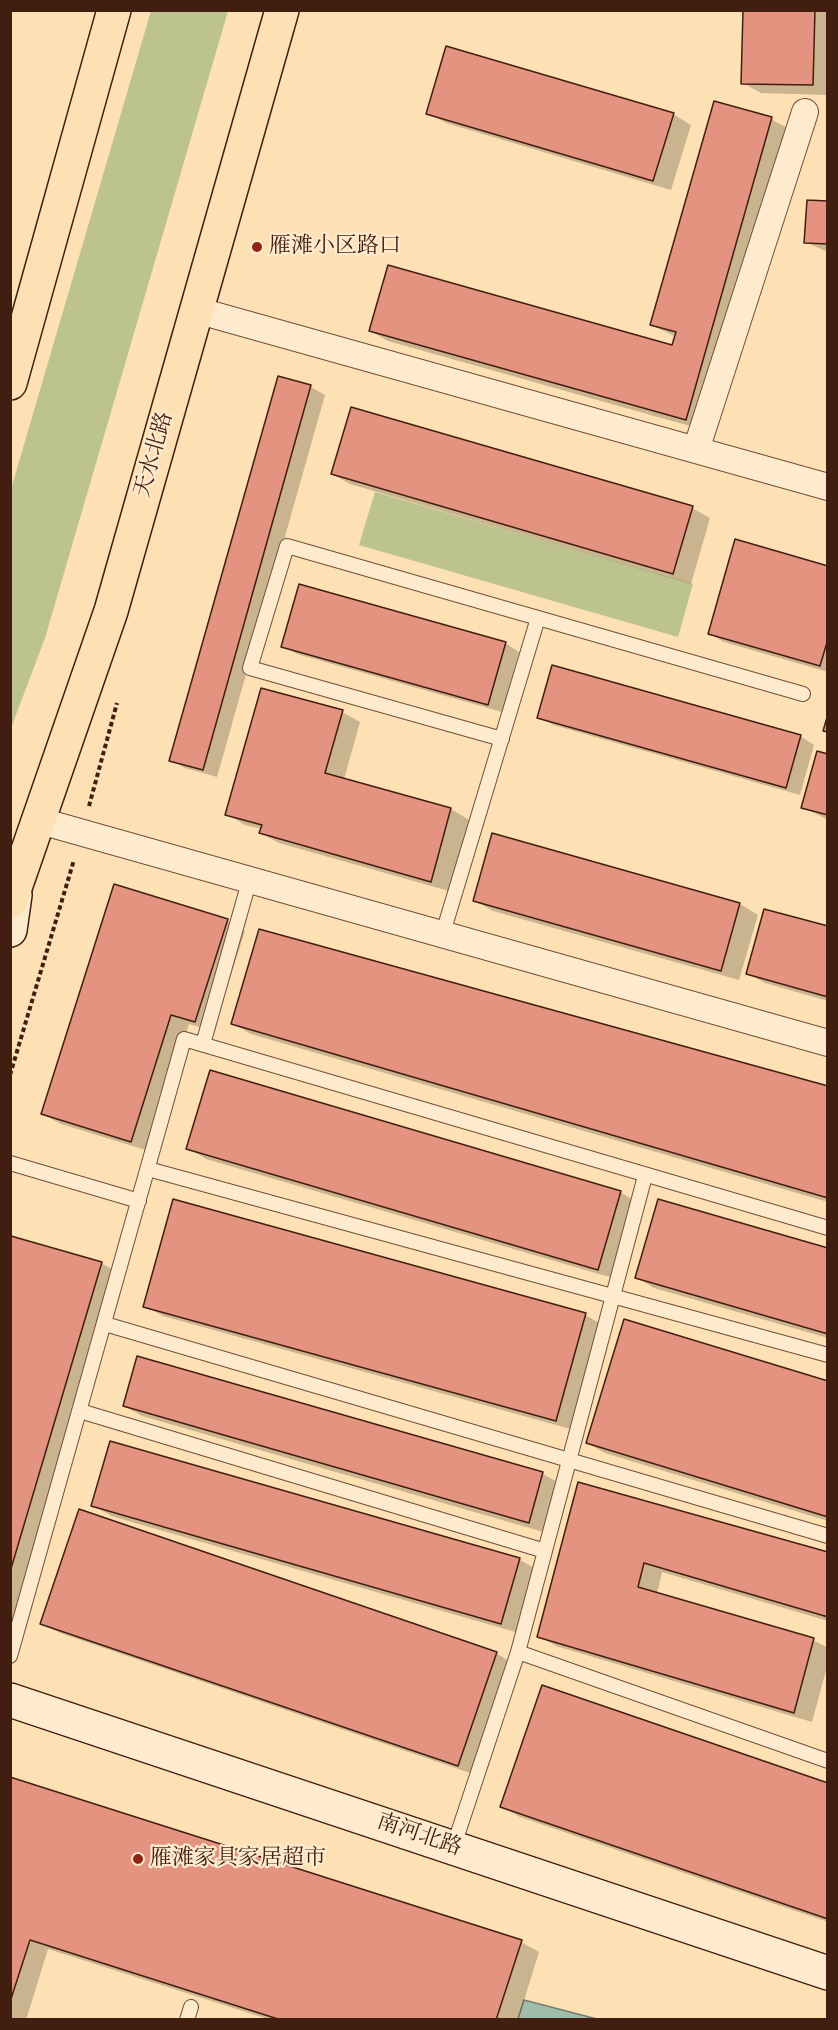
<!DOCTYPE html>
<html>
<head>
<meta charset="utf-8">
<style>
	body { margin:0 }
	#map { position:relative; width:838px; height:2030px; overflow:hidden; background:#fde0b3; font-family:"IM FELL Double Pica",serif }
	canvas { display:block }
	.frame { position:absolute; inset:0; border:12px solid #421e11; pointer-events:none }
</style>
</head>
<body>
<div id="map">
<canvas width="838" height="2030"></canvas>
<div class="frame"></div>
</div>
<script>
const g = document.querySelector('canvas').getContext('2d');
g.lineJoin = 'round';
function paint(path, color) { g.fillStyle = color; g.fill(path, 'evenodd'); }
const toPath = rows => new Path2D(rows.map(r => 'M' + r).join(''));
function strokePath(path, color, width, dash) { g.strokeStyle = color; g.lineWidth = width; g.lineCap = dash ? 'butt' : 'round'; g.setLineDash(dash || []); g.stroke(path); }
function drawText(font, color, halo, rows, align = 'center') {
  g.font = font + ' "IM FELL Double Pica","Noto Serif SC",serif'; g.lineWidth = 4.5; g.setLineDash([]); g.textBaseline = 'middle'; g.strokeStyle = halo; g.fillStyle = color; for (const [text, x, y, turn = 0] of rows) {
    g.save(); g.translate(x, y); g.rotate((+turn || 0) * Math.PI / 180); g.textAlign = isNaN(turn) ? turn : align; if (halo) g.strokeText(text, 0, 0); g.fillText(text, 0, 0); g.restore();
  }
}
paint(toPath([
	[151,11,228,11,45,638,11,728,11,489],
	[375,492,693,584,678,637,359,545]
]), '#bcc38f');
const water = toPath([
	[524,2000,597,2019,518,2019,524,2000]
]);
paint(water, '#9fbdaa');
strokePath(water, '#7a7d6d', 1.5);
paint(toPath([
	[744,10,828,10,828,95,761,93,743,83],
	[428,113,673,114,691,125,671,190,446,123],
	[771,119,789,129,704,430,388,341,370,331,673,347,676,337,652,325],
	[828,202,828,252,805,242],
	[279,378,311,387,325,395,217,777,185,768,171,760],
	[332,474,692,508,710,518,691,584,350,484],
	[828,567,828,672,724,642,710,634],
	[505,643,519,652,502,712,297,654,283,646],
	[262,689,342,712,360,722,344,779,451,809,469,820,449,891,279,843,261,833,262,829,245,825,227,814],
	[539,717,800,736,814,745,800,795,553,725],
	[828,755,828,820,803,807],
	[493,835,740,904,758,915,739,980,493,911,475,901],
	[227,921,245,931,213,1031,189,1024,149,1151,61,1124,43,1114],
	[828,928,828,1001,765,983,747,973],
	[233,1024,828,1087,828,1202,251,1034],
	[188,1148,620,1192,638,1203,616,1279,206,1159],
	[10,1244,101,1263,119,1273,15,1627,10,1625],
	[828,1250,828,1338,654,1288,636,1277],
	[145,1306,585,1315,603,1325,574,1430,163,1316],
	[138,1358,543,1474,561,1484,547,1533,142,1416,124,1406],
	[828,1382,828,1521,605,1453,587,1443],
	[111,1443,520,1560,538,1570,519,1633,111,1516,93,1505],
	[579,1484,828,1553,828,1621,662,1572,657,1594,813,1640,828,1648,828,1663,812,1722,556,1646,538,1636],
	[42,1623,496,1653,514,1664,476,1775,60,1633],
	[10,1779,521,1942,539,1952,518,2020,271,2020,48,1949,26,2020,10,2020],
	[828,1784,828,1922,520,1817,502,1807]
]), '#0003');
const building = toPath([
	[743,10,815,10,813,85,741,84,743,10],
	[446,46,674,113,653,181,426,114,446,46],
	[714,101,772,117,686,420,369,331,388,265,672,345,676,332,650,325,714,101],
	[807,200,828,201,828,244,804,243,807,200],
	[278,376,311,385,203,770,169,761,278,376],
	[351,407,693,506,673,574,331,474,351,407],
	[735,539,828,566,828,639,820,666,708,634,735,539],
	[299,584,506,642,488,705,281,647,299,584],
	[552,665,801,735,786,788,537,718,552,665],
	[261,688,343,710,325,773,451,808,431,882,259,833,262,825,225,815,261,688],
	[828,714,828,732,823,731,828,714],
	[817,751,828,754,828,815,801,808,817,751],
	[492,833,740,903,721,971,473,901,492,833],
	[114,884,228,919,195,1022,171,1015,131,1142,41,1114,114,884],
	[764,909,828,926,828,997,746,974,764,909],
	[259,929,828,1086,828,1198,231,1024,259,929],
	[210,1070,621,1191,598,1270,186,1149,210,1070],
	[173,1199,586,1313,556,1421,143,1307,173,1199],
	[658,1199,828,1248,828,1334,635,1278,658,1199],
	[11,1236,102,1262,10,1572,10,1238,11,1236],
	[624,1319,828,1381,828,1517,586,1443,624,1319],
	[137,1356,543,1472,529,1523,123,1406,137,1356],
	[110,1441,520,1558,501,1624,91,1506,110,1441],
	[578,1482,828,1552,828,1617,644,1563,638,1587,814,1638,794,1713,537,1637,578,1482],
	[79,1509,497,1652,458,1766,40,1624,79,1509],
	[542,1685,828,1783,828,1919,500,1807,542,1685],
	[10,1777,522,1940,496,2020,281,2020,30,1940,10,2002,10,1777]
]);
paint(building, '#e3937f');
strokePath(building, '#421e11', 1.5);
const lane = toPath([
	[502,739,250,668,287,546,803,694],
	[442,936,538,618],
	[203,1044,249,882],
	[10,1163,139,1201],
	[148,1169,828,1355],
	[105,1324,828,1536],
	[80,1411,545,1551],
	[518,1652,828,1761],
	[10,1656,184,1039,828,1228],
	[453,1848,518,1652,645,1176],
	[187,2020,191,2007]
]);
const street = toPath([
	[196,310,828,487],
	[696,450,805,112],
	[37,820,828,1043]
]);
const secondary = toPath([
	[10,930,15,895],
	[10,1700,828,1973]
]);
const primary = toPath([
	[10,383,114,10],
	[10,902,111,611,282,10]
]);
strokePath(lane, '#714e3a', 16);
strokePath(street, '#714e3a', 28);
strokePath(secondary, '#421e11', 36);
strokePath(primary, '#421e11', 36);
strokePath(toPath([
	[89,806,117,703],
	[10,1075,74,860]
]), '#421e11', 4, [4.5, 3]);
strokePath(lane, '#feebce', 14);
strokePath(street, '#feebce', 26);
strokePath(secondary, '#feebce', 33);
strokePath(primary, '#fde0b3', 33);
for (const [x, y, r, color] of [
	[257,247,6,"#8f2418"],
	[138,1859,6,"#8f2418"]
]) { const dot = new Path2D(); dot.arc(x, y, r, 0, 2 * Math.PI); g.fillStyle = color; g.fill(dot); strokePath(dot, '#feebce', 2); }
drawText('22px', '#421e11', '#feebce', [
	["雁滩小区路口",269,247],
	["雁滩家具家居超市",150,1859]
], 'left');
drawText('22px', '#421e11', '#feebce', [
	["天水北路",155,455,-74],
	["南河北路",419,1836,19]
]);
</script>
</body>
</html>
